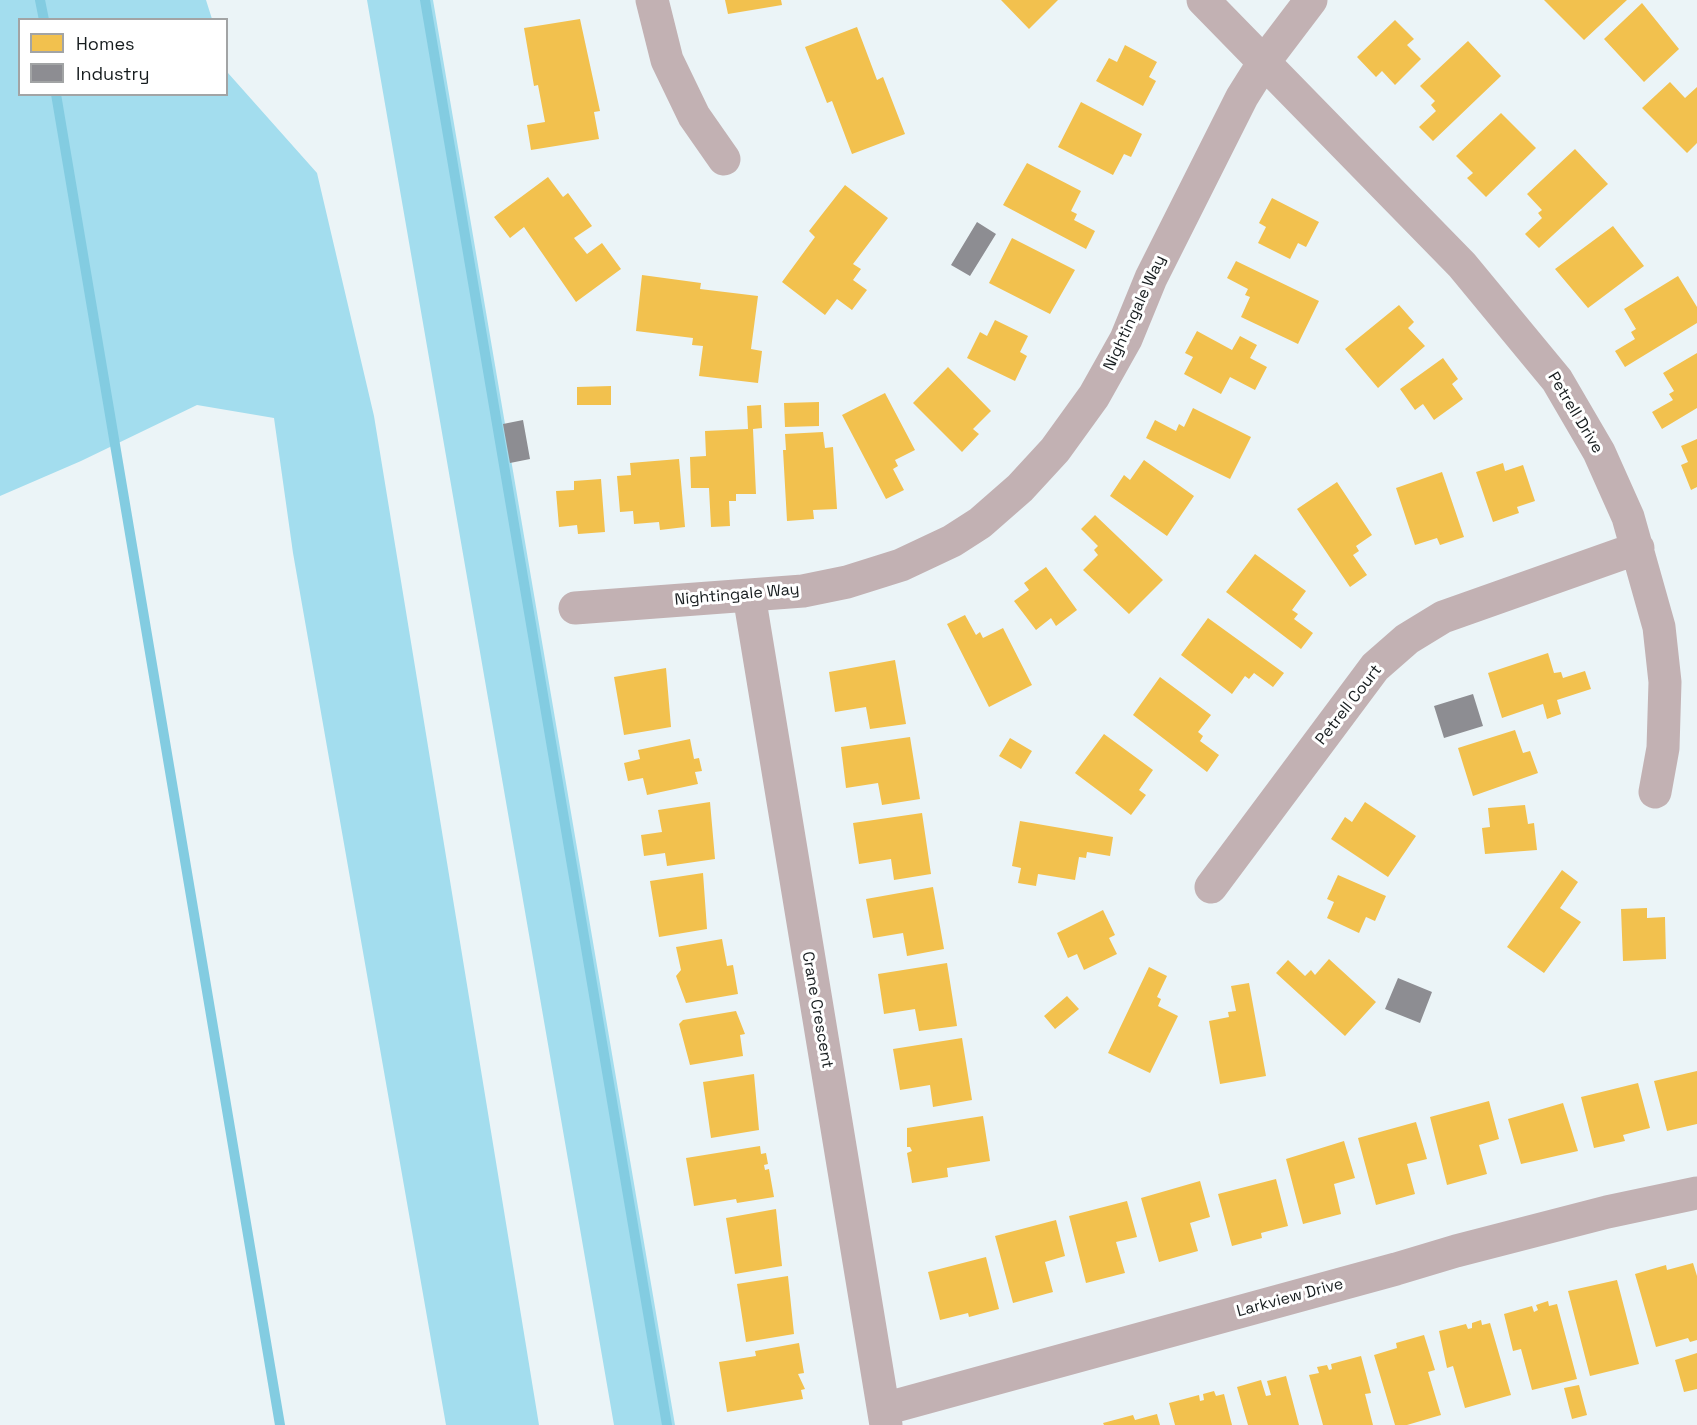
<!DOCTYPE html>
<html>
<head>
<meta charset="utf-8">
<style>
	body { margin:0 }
	#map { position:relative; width:1697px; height:1425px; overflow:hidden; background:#ebf4f7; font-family:"Space Grotesk",sans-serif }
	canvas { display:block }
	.legend { position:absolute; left:18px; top:18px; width:210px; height:78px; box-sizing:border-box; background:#fff; border:2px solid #a2a4a5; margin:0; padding:8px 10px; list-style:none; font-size:18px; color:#161c1e }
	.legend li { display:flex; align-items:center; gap:12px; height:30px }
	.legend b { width:30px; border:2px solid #a2a4a5 }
</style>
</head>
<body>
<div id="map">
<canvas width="1697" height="1425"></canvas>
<ul class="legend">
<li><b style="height:16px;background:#f2c14e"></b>Homes</li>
<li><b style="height:16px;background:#8d8d92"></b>Industry</li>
</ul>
</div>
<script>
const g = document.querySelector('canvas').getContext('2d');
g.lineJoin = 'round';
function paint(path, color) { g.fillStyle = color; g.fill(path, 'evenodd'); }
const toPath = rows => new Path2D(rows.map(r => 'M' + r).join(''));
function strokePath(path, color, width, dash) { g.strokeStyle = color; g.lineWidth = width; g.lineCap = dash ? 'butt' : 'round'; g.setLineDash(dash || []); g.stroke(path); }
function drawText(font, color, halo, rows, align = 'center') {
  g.font = font + ' "Space Grotesk",sans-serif'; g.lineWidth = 6; g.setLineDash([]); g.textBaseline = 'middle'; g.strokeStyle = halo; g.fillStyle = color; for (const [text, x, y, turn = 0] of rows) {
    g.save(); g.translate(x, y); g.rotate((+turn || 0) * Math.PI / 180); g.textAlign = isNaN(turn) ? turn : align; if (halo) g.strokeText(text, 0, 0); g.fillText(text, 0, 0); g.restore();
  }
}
paint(toPath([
	[0,0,206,0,212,19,20,20,20,94,226,94,227,69,228,73,317,173,374,416,539,1425,446,1425,293,553,274,418,197,405,81,461,0,496],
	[367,0,433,0,675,1425,614,1425]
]), '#a3ddee');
paint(toPath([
	[725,0,781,0,782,5,728,14],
	[1001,0,1058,0,1029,29],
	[1544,0,1627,0,1584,40],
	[1642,3,1679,49,1644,82,1604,39],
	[580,19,600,111,594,112,599,139,531,150,527,125,545,122,538,85,534,86,524,28],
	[1395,20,1414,39,1407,45,1421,59,1395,85,1382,71,1376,77,1357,57],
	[857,27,877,80,883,77,905,134,852,154,832,101,827,103,805,47],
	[1468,41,1501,76,1433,141,1419,127,1436,111,1431,105,1435,101,1420,86],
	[1125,45,1157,62,1149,77,1156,81,1143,106,1096,81,1109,58,1117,62],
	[1670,82,1685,98,1697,87,1697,143,1687,153,1642,108],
	[1081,102,1142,134,1131,157,1124,154,1113,175,1058,147],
	[1501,113,1536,148,1486,197,1467,178,1473,173,1456,156],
	[1575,149,1608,184,1539,248,1525,234,1542,218,1538,213,1542,210,1527,194],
	[1027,163,1081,191,1071,211,1077,214,1074,220,1095,231,1086,249,1003,205],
	[548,177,563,197,568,193,592,226,574,238,587,254,602,243,621,269,576,302,524,227,510,238,494,217],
	[845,185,888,218,853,264,861,269,853,280,867,290,852,310,837,299,825,315,782,282,815,237,809,231],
	[1272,198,1319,222,1306,247,1298,243,1290,259,1258,243,1266,227,1259,223],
	[1613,226,1644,266,1588,308,1555,269],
	[1012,238,1075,270,1050,314,989,283],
	[1236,261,1319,301,1298,344,1241,317,1250,297,1245,295,1248,289,1227,278],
	[642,275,701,283,700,289,758,296,751,349,762,351,758,383,699,376,703,346,692,345,693,338,636,331],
	[1678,276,1697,307,1697,323,1625,367,1615,351,1635,339,1631,332,1636,329,1624,309],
	[1399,305,1414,322,1408,328,1425,346,1378,388,1345,349],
	[995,320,1028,336,1020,352,1027,356,1015,381,967,358,980,332,987,336],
	[1197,331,1232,350,1240,336,1257,345,1250,358,1267,367,1255,390,1230,377,1221,394,1184,374,1193,357,1185,353],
	[1697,353,1697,408,1662,429,1652,412,1673,400,1669,394,1674,391,1663,373],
	[1443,358,1458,379,1452,384,1463,399,1434,420,1423,404,1415,410,1400,389],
	[948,367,991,411,973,429,979,434,962,452,913,403],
	[611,386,611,405,577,405,577,387],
	[885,393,915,450,895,460,898,466,893,469,904,490,886,499,842,415],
	[819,402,819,426,785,427,784,403],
	[761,405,762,428,753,429,756,494,736,494,736,501,729,501,730,526,711,527,709,488,691,488,690,457,706,456,705,431,748,429,747,406],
	[1193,408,1251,437,1230,479,1146,438,1155,420,1176,431,1179,424,1184,427],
	[823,432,825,448,833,447,837,509,813,510,814,519,787,521,783,450,786,450,785,434],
	[1697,439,1697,487,1691,490,1681,465,1688,462,1681,446],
	[679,459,685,527,660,530,659,522,634,524,633,511,620,512,617,476,631,475,630,463],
	[1144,460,1194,496,1167,536,1110,496,1124,475,1130,480],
	[1503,463,1505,471,1523,465,1535,501,1517,507,1519,513,1493,522,1476,472],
	[1442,472,1464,537,1440,545,1437,538,1415,545,1396,488],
	[601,479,605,532,578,534,577,525,559,527,556,491,574,490,574,481],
	[1337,482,1372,535,1356,546,1359,551,1353,555,1367,575,1350,587,1297,509],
	[1095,515,1163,580,1129,614,1083,570,1098,555,1094,550,1098,546,1081,529],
	[1255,554,1306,591,1292,610,1298,614,1294,619,1313,633,1301,649,1226,592],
	[1046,567,1077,610,1056,626,1051,618,1036,630,1014,601,1029,590,1024,583],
	[965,615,976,635,980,632,983,638,1003,628,1032,685,989,707,947,624],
	[1208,618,1284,673,1273,687,1254,673,1249,679,1245,676,1232,694,1181,655],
	[1548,653,1554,673,1561,672,1563,678,1585,671,1591,689,1557,700,1561,714,1547,719,1543,704,1502,718,1488,673],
	[895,660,906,724,870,729,866,707,835,712,829,672],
	[666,668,671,727,624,735,614,677],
	[1160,677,1211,715,1198,732,1203,736,1200,741,1219,755,1207,772,1133,715],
	[1515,730,1523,753,1530,751,1538,773,1473,796,1458,748],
	[1104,734,1153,770,1139,790,1146,795,1131,815,1075,773],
	[910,737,920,799,882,805,878,783,846,788,841,747],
	[1010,738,1032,751,1021,769,999,756],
	[690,739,694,759,699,758,702,771,695,772,698,784,647,795,643,778,628,781,624,763,640,759,638,750],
	[710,802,715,859,667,866,665,853,644,856,641,835,662,832,658,810],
	[1365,802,1416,836,1388,877,1331,839,1345,817,1352,822],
	[1525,805,1528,824,1534,823,1537,850,1485,854,1482,828,1490,827,1488,808],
	[922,813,931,874,894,880,891,859,859,864,853,823],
	[1020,821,1113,837,1110,856,1087,852,1086,858,1079,857,1075,880,1038,874,1036,886,1018,883,1021,868,1012,866],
	[1562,870,1578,882,1560,908,1581,922,1544,973,1507,947],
	[703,873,707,929,659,937,650,881],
	[1338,875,1386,896,1375,921,1366,917,1359,933,1327,918,1334,902,1327,899],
	[933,887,944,949,907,956,903,933,873,938,866,899],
	[1647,908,1647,918,1665,917,1666,959,1623,961,1621,909],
	[1103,910,1115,935,1109,938,1117,954,1084,970,1077,954,1068,958,1057,933],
	[722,939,727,966,733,965,738,994,686,1003,676,976,681,970,676,947],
	[1329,959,1376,1002,1345,1036,1276,973,1288,960,1305,976,1311,970,1315,975],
	[947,963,957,1026,919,1031,915,1009,884,1014,878,974],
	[1149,967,1167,976,1157,997,1161,999,1158,1006,1178,1016,1150,1073,1108,1053],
	[1249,983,1266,1076,1220,1084,1209,1021,1229,1017,1228,1012,1236,1011,1231,986],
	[1067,996,1079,1009,1055,1029,1044,1016],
	[736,1011,745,1034,740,1035,743,1056,690,1065,679,1024,683,1020],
	[962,1038,972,1100,933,1107,930,1085,900,1090,893,1049],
	[1697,1071,1697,1124,1667,1131,1654,1081],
	[754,1074,759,1130,711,1138,703,1082],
	[1638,1083,1650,1128,1623,1135,1625,1141,1594,1148,1581,1097],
	[1489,1101,1499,1139,1479,1145,1487,1174,1447,1185,1430,1117],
	[1563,1103,1578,1151,1521,1164,1508,1119],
	[983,1116,990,1161,947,1168,948,1177,912,1183,907,1153,912,1151,910,1147,907,1147,907,1128],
	[1416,1122,1427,1159,1407,1164,1415,1194,1376,1205,1358,1138],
	[1344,1141,1355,1178,1334,1184,1341,1214,1303,1224,1286,1159],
	[760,1146,761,1154,766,1153,768,1164,764,1165,765,1170,769,1169,774,1197,737,1203,736,1199,694,1206,686,1158],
	[1276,1179,1288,1226,1261,1233,1262,1238,1232,1246,1218,1194],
	[1200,1181,1210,1217,1190,1223,1198,1251,1159,1262,1141,1198],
	[1127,1201,1137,1237,1116,1242,1125,1273,1086,1283,1069,1216],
	[776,1209,782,1266,735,1274,726,1218],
	[1056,1220,1065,1256,1045,1262,1053,1292,1013,1303,995,1236],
	[986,1257,999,1309,969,1317,968,1313,940,1320,928,1272],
	[1693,1263,1697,1276,1697,1340,1690,1342,1688,1338,1656,1347,1635,1274,1666,1265,1667,1270],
	[788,1276,794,1334,746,1342,737,1284],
	[1617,1280,1639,1364,1590,1376,1568,1291],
	[1548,1301,1549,1306,1557,1304,1577,1379,1532,1390,1521,1349,1513,1351,1504,1314,1532,1306,1534,1312,1538,1310,1536,1305],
	[1481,1320,1482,1325,1490,1323,1511,1395,1465,1408,1453,1366,1447,1368,1439,1331,1466,1324,1468,1329,1472,1328,1472,1323],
	[1424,1335,1435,1370,1428,1372,1441,1415,1407,1425,1395,1425,1374,1355,1397,1348,1396,1343],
	[799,1343,804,1373,798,1374,805,1389,801,1390,803,1399,727,1412,719,1362,756,1356,755,1351],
	[1697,1353,1697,1389,1684,1392,1675,1360],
	[1361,1356,1371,1393,1365,1394,1373,1425,1323,1425,1309,1375,1319,1373,1317,1367,1327,1365,1329,1370,1332,1369,1331,1364],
	[1286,1376,1299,1425,1248,1425,1237,1387,1261,1380,1266,1396,1271,1395,1267,1381],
	[1579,1385,1587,1415,1572,1419,1564,1388],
	[1214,1391,1216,1396,1224,1394,1232,1425,1175,1425,1169,1403,1199,1395,1200,1401,1204,1400,1203,1394],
	[1157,1414,1160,1425,1104,1425,1103,1423,1133,1415,1135,1420]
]), '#f2c14e');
paint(toPath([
	[977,222,996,234,970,276,951,265],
	[523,420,530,459,510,463,503,424],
	[1473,694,1483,726,1444,738,1434,706],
	[1398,978,1432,992,1420,1023,1385,1009]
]), '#8d8d92');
strokePath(toPath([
	[40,0,44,20],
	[425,0,667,1425],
	[56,94,280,1425]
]), '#83cce1', 10);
strokePath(toPath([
	[652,0,667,60,694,116,724,159],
	[1203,0,1462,265,1557,380,1599,452,1628,517,1659,627,1665,682,1663,748,1655,792],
	[749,595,886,1425],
	[575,608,803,591,847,582,901,565,952,541,980,523,1020,488,1055,450,1094,396,1126,339,1151,278,1242,97,1264,62,1311,0],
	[1211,887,1375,667,1407,639,1443,617,1638,548],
	[884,1409,1396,1269,1456,1251,1607,1212,1697,1193]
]), '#c2b1b3', 33);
drawText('16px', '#161c1e', '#fff', [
	["Nightingale Way",1135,313,-65],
	["Petrell Drive",1575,413,59],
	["Nightingale Way",737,595,-5],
	["Petrell Court",1349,705,-52],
	["Crane Crescent",817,1010,80],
	["Larkview Drive",1290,1298,-15]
]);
</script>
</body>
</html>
